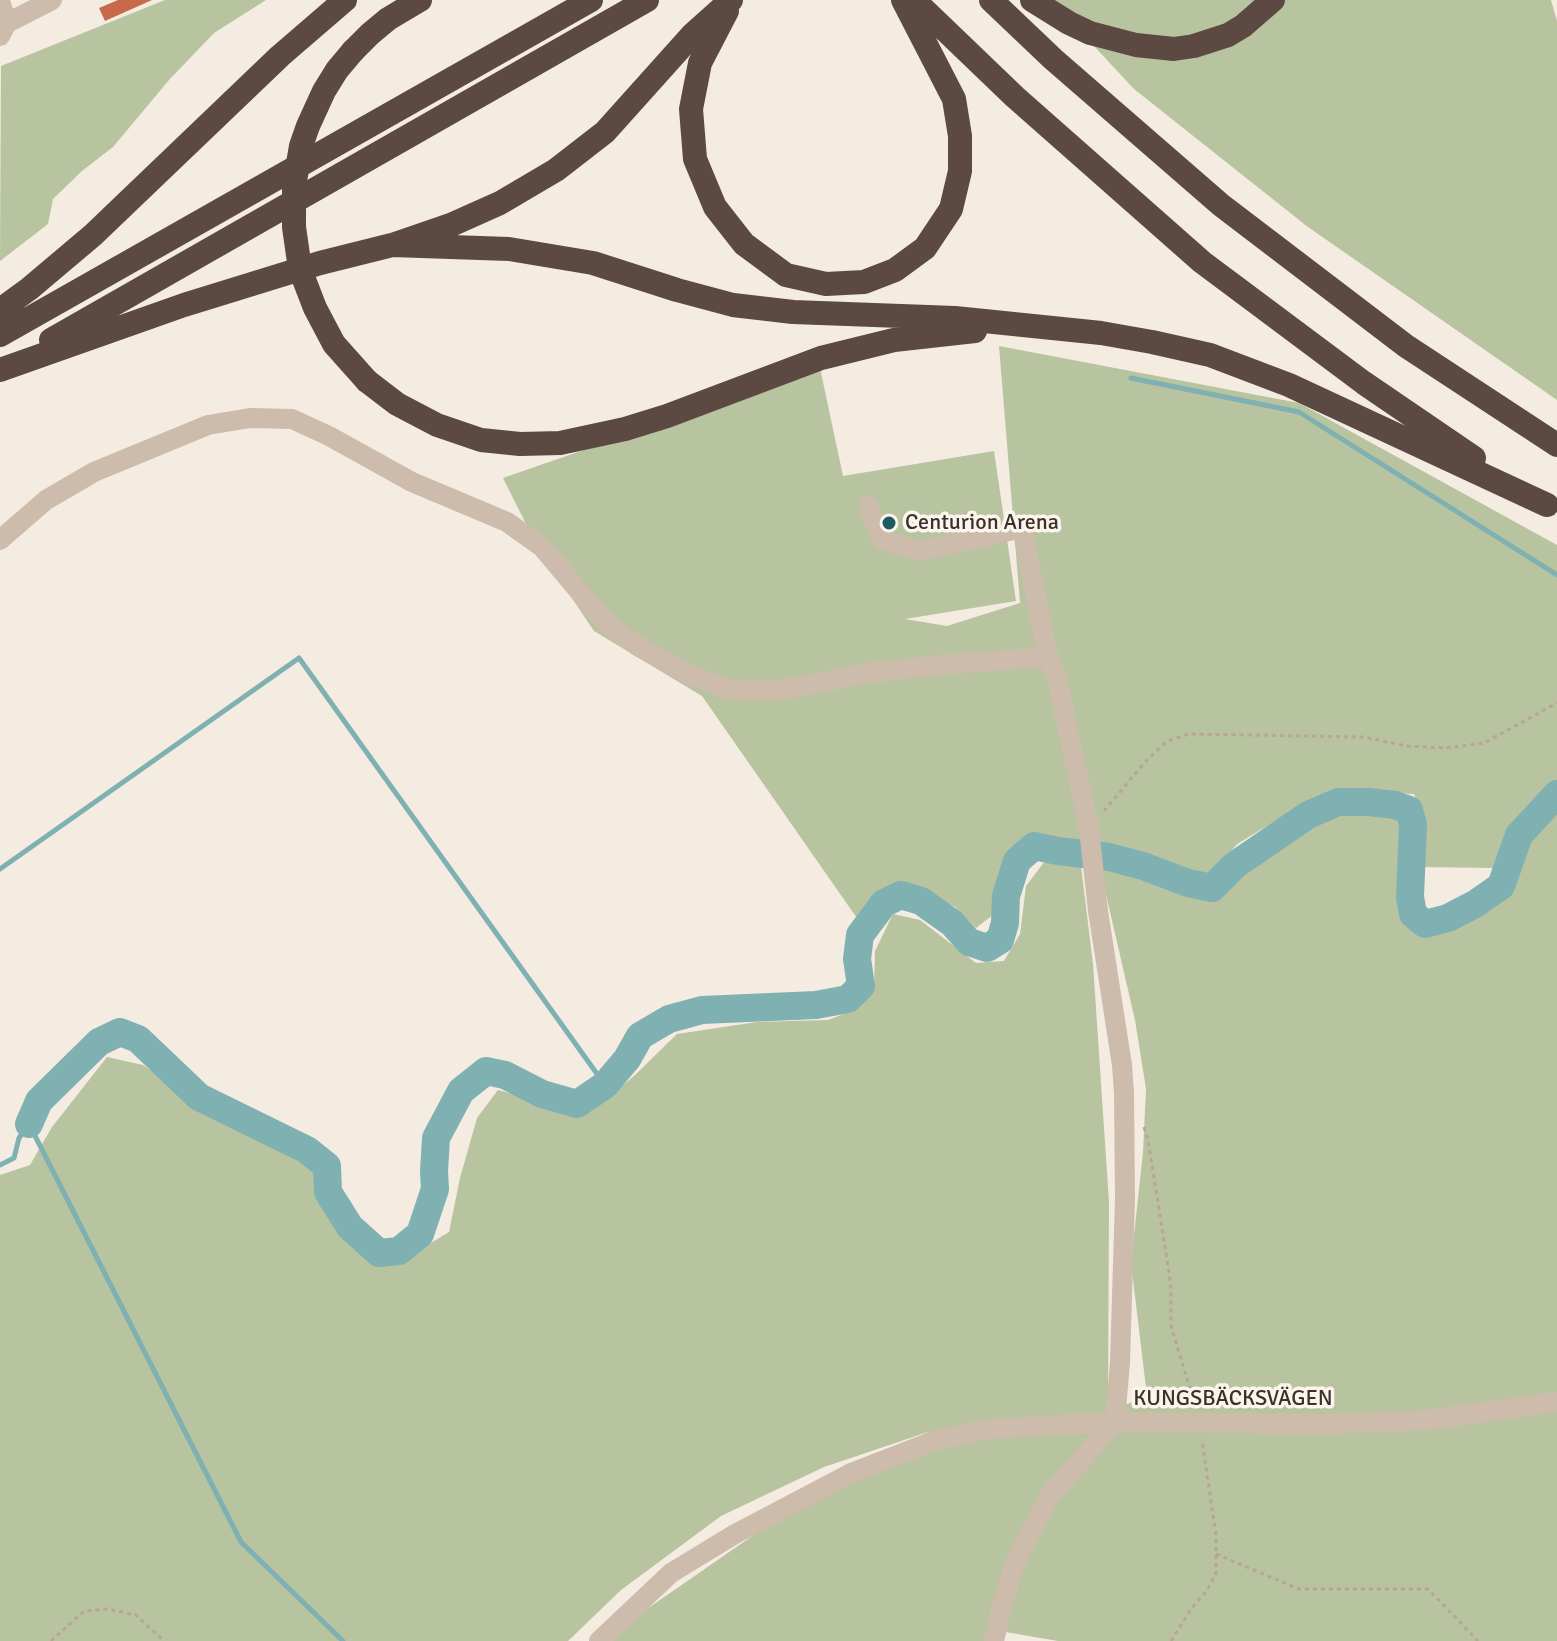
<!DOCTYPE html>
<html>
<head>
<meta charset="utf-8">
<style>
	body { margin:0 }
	canvas { display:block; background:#f4ebe1 }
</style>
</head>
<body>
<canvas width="1557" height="1641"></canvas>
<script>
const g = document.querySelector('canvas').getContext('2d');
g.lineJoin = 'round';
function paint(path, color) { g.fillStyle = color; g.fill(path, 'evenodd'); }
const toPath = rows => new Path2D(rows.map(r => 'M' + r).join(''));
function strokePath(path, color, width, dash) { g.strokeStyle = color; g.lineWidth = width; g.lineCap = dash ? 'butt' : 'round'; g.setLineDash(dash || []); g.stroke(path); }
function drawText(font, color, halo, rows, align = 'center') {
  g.font = font + ' Signika,sans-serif'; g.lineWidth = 7; g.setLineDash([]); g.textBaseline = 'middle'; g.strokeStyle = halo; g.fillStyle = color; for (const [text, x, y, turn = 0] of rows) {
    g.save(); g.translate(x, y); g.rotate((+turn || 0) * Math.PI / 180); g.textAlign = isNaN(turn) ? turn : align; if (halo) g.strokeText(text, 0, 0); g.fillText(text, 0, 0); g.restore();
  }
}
paint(toPath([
	[165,0,266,0,214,33,169,80,113,147,82,171,53,199,48,224,0,261,1,66],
	[1051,0,1551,0,1557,21,1557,400,1308,227,1134,89],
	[999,346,1299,403,1557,545,1557,782,1510,830,1499,857,1496,868,1418,867,1422,854,1425,817,1414,794,1339,790,1302,805,1237,844,1211,875,1139,860,1102,846,1068,843,1036,836,1015,850,999,881,998,911,976,928,955,907,922,889,895,883,877,896,859,921,702,696,594,631,538,548,503,478,820,368,843,476,994,451,1016,601,905,619,947,626,1020,603],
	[1346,804,1390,810,1406,818,1407,836,1402,873,1403,917,1422,930,1452,924,1479,911,1510,888,1526,837,1557,805,1557,1641,1058,1641,988,1629,985,1641,613,1641,647,1609,758,1532,928,1432,824,1467,721,1516,621,1590,568,1641,0,1641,0,1175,30,1165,52,1127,107,1057,143,1065,190,1097,257,1129,307,1156,340,1222,374,1262,414,1253,449,1232,460,1178,477,1118,498,1090,548,1103,598,1106,635,1075,677,1034,757,1022,828,1020,859,1008,874,988,875,951,893,914,920,920,976,963,1004,961,1020,934,1026,886,1045,861,1080,858,1093,964,1109,1202,1108,1412,1147,1396,1131,1263,1143,1152,1146,1089,1135,1020,1098,860,1134,868,1198,893,1219,896,1253,856,1319,815]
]), '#b8c4a0');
strokePath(toPath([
	[1131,378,1299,412,1557,575],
	[0,869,299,658,605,1085],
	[0,1165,14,1158,19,1138,29,1124,241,1542,343,1641]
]), '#7fb0b2', 5);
strokePath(toPath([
	[29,1124,39,1101,99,1042,120,1032,138,1039,199,1097,307,1150,327,1166,328,1192,350,1227,379,1253,399,1251,420,1234,435,1189,434,1171,436,1138,461,1091,486,1071,505,1075,542,1094,577,1104,605,1085,627,1059,640,1036,669,1019,702,1010,816,1005,848,999,861,986,857,959,860,935,884,903,901,895,921,901,952,923,969,942,987,948,1000,940,1005,923,1006,896,1017,861,1034,846,1058,851,1109,857,1143,866,1188,883,1212,888,1235,865,1308,815,1338,802,1369,802,1395,805,1409,810,1413,824,1410,897,1413,914,1425,924,1448,918,1475,904,1501,886,1519,835,1557,794]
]), '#7fb0b2', 28);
paint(toPath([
	[118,0,152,0,105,21,99,8]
]), '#c8694b');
strokePath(toPath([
	[1104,811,1145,762,1166,742,1188,734,1364,737,1406,746,1447,748,1484,743,1557,703],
	[1144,1127,1148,1140,1166,1253,1171,1288,1171,1326,1195,1405],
	[1216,1554,1299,1589,1428,1589,1478,1641],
	[51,1641,84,1611,107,1609,136,1615,164,1641],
	[1171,1641,1191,1609,1206,1592,1216,1573,1216,1535,1202,1440]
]), '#b9a596', 3, [4, 4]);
strokePath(toPath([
	[0,1,7,23,0,36],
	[7,23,52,0],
	[868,505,882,540,921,551,1022,528,1048,657],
	[0,540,46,500,94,472,208,425,250,418,292,419,329,436,412,482,507,522,542,547,605,622,639,647,690,675,730,690,781,690,868,673,937,665,1048,657,1057,678,1089,829,1098,911,1122,1065,1124,1093,1125,1199,1120,1362,1115,1422],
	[599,1641,671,1573,735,1534,851,1473,936,1440,987,1429,1115,1422,1329,1424,1428,1420,1557,1402],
	[994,1641,1002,1606,1016,1560,1050,1495,1115,1422]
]), '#cdbbac', 20);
strokePath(toPath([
	[914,0,1015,97,1202,262,1364,383,1474,458],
	[991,0,1053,59,1221,205,1406,346,1557,445],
	[1032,0,1069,23,1090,33,1136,45,1174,49,1194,46,1228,35,1243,26,1273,0],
	[727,11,700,63,691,109,695,159,715,207,744,244,786,275,826,284,864,282,895,270,925,248,951,209,960,171,960,136,954,99,903,0],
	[353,51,370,34,388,19,420,0],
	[392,245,509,249,593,263,677,290,733,305,793,312,955,318,1101,333,1152,342,1210,355,1289,385,1547,505],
	[0,310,29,289,93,235,280,56,345,0],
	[0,335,591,0],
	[51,340,647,0],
	[0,370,184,305,320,263,392,245,453,224,500,203,556,170,605,132,692,35,731,0],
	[367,381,397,404,437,425,481,440,520,444,560,443,625,429,667,416,821,358,894,340,975,331]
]), '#5c4a42', 24);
strokePath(toPath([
	[353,51,337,70,324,91,308,126,301,146,294,187,294,227,300,269,315,308,334,344,367,381]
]), '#5c4a42', 24);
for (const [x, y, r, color] of [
	[889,523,8,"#1f5a5e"]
]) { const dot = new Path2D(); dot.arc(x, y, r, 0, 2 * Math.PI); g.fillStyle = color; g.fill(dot); strokePath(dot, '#fbf5ee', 3); }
drawText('22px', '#3b302b', '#fbf5ee', [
	["Centurion Arena",905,523]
], 'left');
drawText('22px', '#3b302b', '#fbf5ee', [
	["KUNGSBÄCKSVÄGEN",1233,1399]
]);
</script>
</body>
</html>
